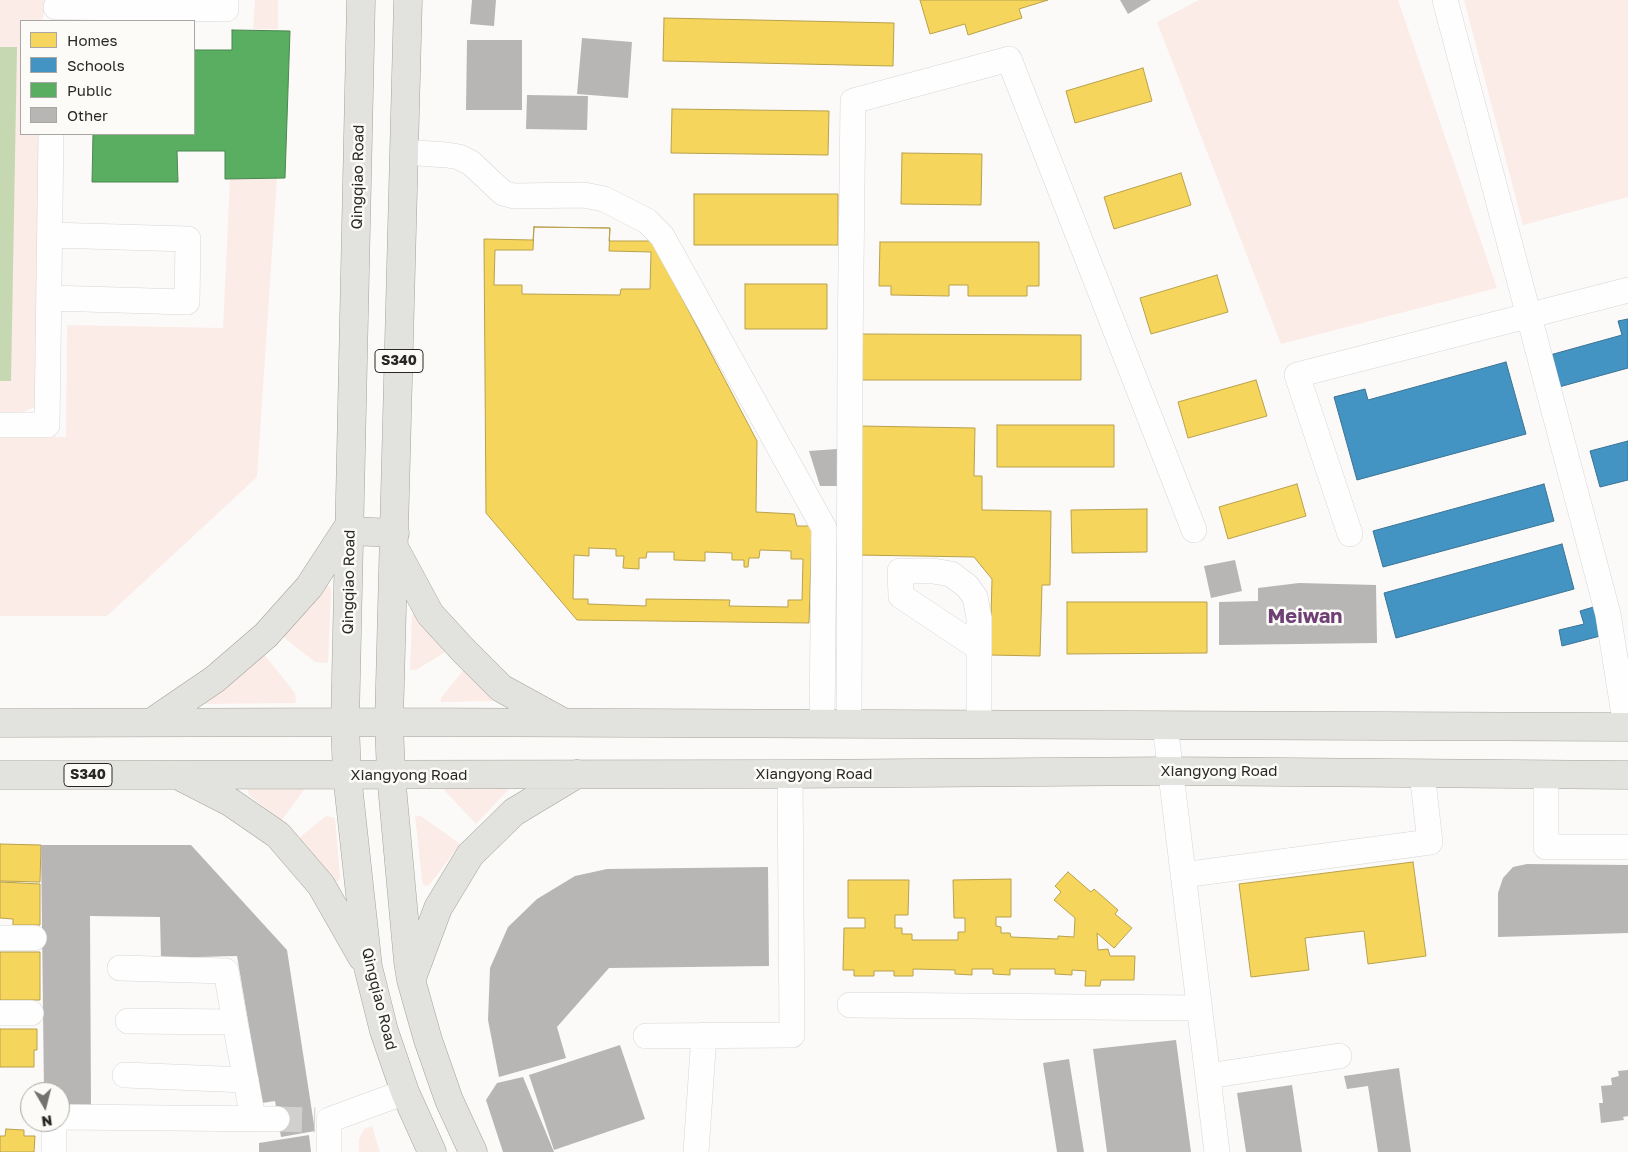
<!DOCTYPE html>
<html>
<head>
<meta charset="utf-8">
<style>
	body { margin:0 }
	#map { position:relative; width:1628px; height:1152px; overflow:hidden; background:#fbfaf9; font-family:"Golos Text",sans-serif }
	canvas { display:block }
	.legend { position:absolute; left:20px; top:20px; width:175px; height:115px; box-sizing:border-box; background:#fcfbf8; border:1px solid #a8a7a4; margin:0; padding:6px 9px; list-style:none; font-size:15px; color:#292827 }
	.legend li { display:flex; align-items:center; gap:10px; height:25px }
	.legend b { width:25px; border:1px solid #a8a7a4 }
	.north { position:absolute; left:20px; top:1082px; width:50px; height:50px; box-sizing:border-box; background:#fcfbf8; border:1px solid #a8a7a4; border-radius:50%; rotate:172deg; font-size:14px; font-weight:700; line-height:20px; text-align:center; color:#292827 }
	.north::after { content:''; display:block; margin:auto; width:18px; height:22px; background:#727270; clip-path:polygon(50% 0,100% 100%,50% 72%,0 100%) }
</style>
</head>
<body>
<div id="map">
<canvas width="1628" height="1152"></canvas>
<ul class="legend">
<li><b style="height:14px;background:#f6d55c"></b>Homes</li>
<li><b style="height:14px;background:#4393c3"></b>Schools</li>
<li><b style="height:14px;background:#5aae61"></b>Public</li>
<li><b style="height:14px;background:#b7b6b5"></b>Other</li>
</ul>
<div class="north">N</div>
</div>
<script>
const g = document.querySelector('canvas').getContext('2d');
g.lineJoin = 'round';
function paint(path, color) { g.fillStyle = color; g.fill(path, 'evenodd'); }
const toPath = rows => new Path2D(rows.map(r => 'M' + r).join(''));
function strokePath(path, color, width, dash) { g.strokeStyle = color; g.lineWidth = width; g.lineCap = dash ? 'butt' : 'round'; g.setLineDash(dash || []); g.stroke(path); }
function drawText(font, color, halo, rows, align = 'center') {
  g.font = font + ' "Golos Text",sans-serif'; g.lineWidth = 5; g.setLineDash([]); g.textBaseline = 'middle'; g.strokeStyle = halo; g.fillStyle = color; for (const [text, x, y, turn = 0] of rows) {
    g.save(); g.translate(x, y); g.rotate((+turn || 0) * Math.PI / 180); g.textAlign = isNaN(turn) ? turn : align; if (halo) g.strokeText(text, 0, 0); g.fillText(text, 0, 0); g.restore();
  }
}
paint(toPath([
	[0,0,47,0,42,21,21,21,21,134,39,134,35,407,21,413,0,413],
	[255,0,278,0,278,29,253,29],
	[1199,0,1398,0,1497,288,1281,344,1157,22],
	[1464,0,1628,0,1628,197,1523,225],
	[230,178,277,178,257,477,107,616,0,616,0,436,66,437,67,325,223,328],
	[325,585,330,587,331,593,328,663,315,662,282,636],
	[415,612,452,648,416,670,410,670,412,615],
	[263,653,295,693,296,703,205,704,203,701],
	[468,664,497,698,494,701,441,702,441,698],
	[444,784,508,786,509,789,476,824,444,790],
	[304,785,304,790,281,821,250,796,248,792,249,788],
	[326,816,335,818,340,877,339,881,335,882,299,838],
	[415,816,421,816,460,844,431,883,427,886,424,885,422,880],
	[372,1126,380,1152,359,1152,359,1139,364,1129]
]), '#fbece8');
paint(toPath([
	[0,47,17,47,11,381,0,381]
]), '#c5d8b2');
const homes = toPath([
	[920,0,1048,0,1019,9,1022,18,968,35,965,24,930,34,920,0],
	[664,18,894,23,893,66,663,61,664,18],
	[1143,68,1152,101,1075,123,1066,91,1143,68],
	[672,109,829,111,828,155,671,153,672,109],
	[902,153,982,154,981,205,901,204,902,153],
	[1181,173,1191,205,1114,229,1104,197,1181,173],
	[694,194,838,194,838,245,694,245,694,194],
	[534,227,610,228,609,241,652,241,757,441,756,512,794,514,797,526,812,526,809,623,577,620,486,513,484,239,533,240,534,227],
	[534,227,610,228,609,251,651,252,650,289,621,289,620,295,522,294,522,285,494,285,495,250,533,250,534,227],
	[880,242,1039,242,1039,286,1027,286,1027,296,968,296,968,285,949,285,949,296,891,295,891,286,879,286,880,242],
	[1217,275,1228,312,1151,334,1140,298,1217,275],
	[745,284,827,284,827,329,745,329,745,284],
	[862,334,1081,335,1081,380,862,380,862,334],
	[1256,380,1267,416,1188,438,1178,402,1256,380],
	[997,425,1114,425,1114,467,997,467,997,425],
	[860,426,975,428,974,476,982,476,982,510,1051,511,1050,585,1042,585,1040,656,990,655,992,579,974,557,857,555,860,426],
	[1297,484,1306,516,1228,539,1219,507,1297,484],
	[1147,509,1147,552,1072,553,1071,510,1147,509],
	[589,548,616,549,616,556,624,556,623,568,639,569,639,558,646,558,647,552,674,552,674,560,705,561,705,552,732,553,732,560,744,560,744,567,748,567,749,558,759,558,760,550,791,551,791,559,803,559,802,600,788,600,788,607,729,606,730,600,646,599,646,606,588,604,588,599,573,599,574,555,589,556,589,548],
	[1067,602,1207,602,1207,653,1067,654,1067,602],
	[0,844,41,845,40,882,0,881,0,844],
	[1413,862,1426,956,1368,964,1364,931,1305,938,1309,970,1251,977,1239,884,1413,862],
	[1068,872,1091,892,1094,889,1118,910,1115,914,1132,928,1114,948,1097,933,1098,950,1108,949,1110,956,1135,956,1134,980,1101,980,1100,986,1085,986,1086,971,1072,970,1072,975,1055,974,1055,969,1010,969,1010,975,993,974,993,969,972,969,972,975,955,974,955,970,913,969,913,976,894,976,894,971,874,971,874,976,854,976,854,970,843,970,844,928,865,928,865,918,848,918,848,880,909,880,908,915,895,915,895,928,902,928,902,934,912,934,912,940,958,940,958,932,965,932,965,918,954,918,953,880,1011,879,1011,917,996,917,996,926,1001,927,1001,933,1010,933,1011,937,1058,939,1058,936,1074,937,1075,918,1054,900,1061,892,1055,886,1068,872],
	[0,882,40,884,40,925,13,925,13,919,0,918,0,882],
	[0,952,40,952,40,1000,0,1000,0,952],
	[0,1029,37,1029,37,1050,34,1050,34,1067,0,1067,0,1029],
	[6,1129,24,1130,24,1136,35,1136,34,1152,0,1152,0,1136,5,1136,6,1129]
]);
paint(homes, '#f6d55c');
strokePath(homes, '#b8a14c', 1);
const schools = toPath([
	[1628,319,1628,368,1559,387,1550,355,1622,335,1618,321,1628,319],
	[1506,362,1526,434,1357,480,1334,397,1365,389,1368,400,1506,362],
	[1628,441,1628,480,1600,487,1590,451,1628,441],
	[1544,484,1554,521,1383,567,1373,531,1544,484],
	[1562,544,1574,589,1396,638,1384,593,1562,544],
	[1597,606,1604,635,1562,646,1559,630,1584,624,1580,611,1597,606]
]);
paint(schools, '#4393c3');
strokePath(schools, '#3b7394', 1);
const public = toPath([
	[232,30,290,31,285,178,225,179,225,151,177,151,178,182,92,182,93,134,194,134,194,50,232,50,232,30]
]);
paint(public, '#5aae61');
strokePath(public, '#4b8650', 1);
paint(toPath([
	[472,0,496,0,494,26,470,24],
	[1120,0,1151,0,1128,14],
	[582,38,632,42,628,98,577,94],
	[467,40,522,40,522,110,466,110],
	[527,95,588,96,587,130,526,129],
	[837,449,838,486,820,486,809,451],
	[1235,560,1242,591,1211,598,1204,566],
	[1299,583,1376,585,1377,643,1219,645,1219,602,1258,601,1258,588],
	[41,845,191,845,287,950,315,1131,281,1137,275,1101,262,1103,237,956,161,958,160,917,90,916,91,1107,60,1107,60,1092,44,1092],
	[1527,864,1628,865,1628,933,1498,937,1498,893,1503,878,1513,867],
	[768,867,769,966,609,968,557,1027,566,1058,499,1077,488,1020,490,968,508,927,537,899,575,876,607,869],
	[1176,1040,1191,1152,1107,1152,1093,1049],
	[620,1045,645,1119,554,1150,529,1075],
	[1069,1059,1084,1152,1057,1152,1043,1063],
	[1399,1068,1411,1152,1378,1152,1368,1086,1347,1089,1344,1076],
	[1628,1070,1628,1116,1623,1117,1624,1120,1601,1123,1599,1103,1603,1103,1601,1086,1612,1085,1611,1078,1619,1076,1618,1071],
	[523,1077,554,1152,503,1152,486,1100,497,1083],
	[1292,1085,1302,1152,1246,1152,1237,1093],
	[309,1135,311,1152,259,1152,259,1143]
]), '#b7b6b5');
strokePath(toPath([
	[277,1119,315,1120]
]), '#d1d0cf', 25, [25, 12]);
const minor = toPath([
	[1445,0,1608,614,1626,727],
	[56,7,226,9,226,0],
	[404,152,447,155,459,157,471,163,503,193,514,196,584,195,604,199,647,221,662,236,824,528,822,724],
	[49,298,187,302,188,239,50,235],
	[0,425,47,425,51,134],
	[1350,534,1297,375,1628,290],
	[849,724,850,352,853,101,1009,59,1194,530],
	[979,725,979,648,901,596,900,571,933,571,951,574,967,586,975,597,979,618,979,648],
	[1165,725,1217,1152],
	[1546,774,1546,847,1628,847],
	[1183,875,1430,842,1422,773],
	[0,938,34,938],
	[120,968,226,971,235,1022],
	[850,1005,1199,1008],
	[0,1013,31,1013],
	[128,1021,235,1022,253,1119],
	[646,1036,792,1035,790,774],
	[125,1075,246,1080],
	[1208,1076,1339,1056],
	[60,1117,277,1119],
	[54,1122,54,1152],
	[329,1152,329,1120,405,1092],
	[696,1152,704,1035]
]);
const major = toPath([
	[361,0,345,723,347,775,368,967,384,1031,405,1092,432,1152],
	[408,0,389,722,391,775,408,961,411,980,428,1040,449,1100,473,1152],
	[350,531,395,533],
	[395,549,430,614,463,650,501,688,561,721],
	[152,722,215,679,266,635,309,587,350,524],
	[0,723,389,722,1628,727],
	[0,775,790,774,1170,771,1628,775],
	[183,778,230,802,278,835,321,885,362,957],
	[412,978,438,908,470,855,514,812,577,774]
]);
strokePath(minor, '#d6d6d5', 26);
strokePath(major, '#a4a399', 29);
strokePath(minor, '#fefefe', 25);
strokePath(major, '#e2e2de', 28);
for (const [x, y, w] of [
	[399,361,48],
	[88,775,48]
]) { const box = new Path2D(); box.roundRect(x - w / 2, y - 11.5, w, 23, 4); g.fillStyle = '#fcfbf8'; g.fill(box); strokePath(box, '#292827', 1); }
drawText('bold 14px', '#292827', null, [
	["S340",399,361],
	["S340",88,775]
]);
drawText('15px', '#292827', '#fcfbf8', [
	["Qingqiao Road",358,177,-89],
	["Qingqiao Road",349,582,-89],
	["Xiangyong Road",1219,771],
	["Xiangyong Road",814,774],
	["Xiangyong Road",409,775],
	["Qingqiao Road",379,999,76]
]);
drawText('bold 20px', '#6f4075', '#fcfbf8', [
	["Meiwan",1305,617]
]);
</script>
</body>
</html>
